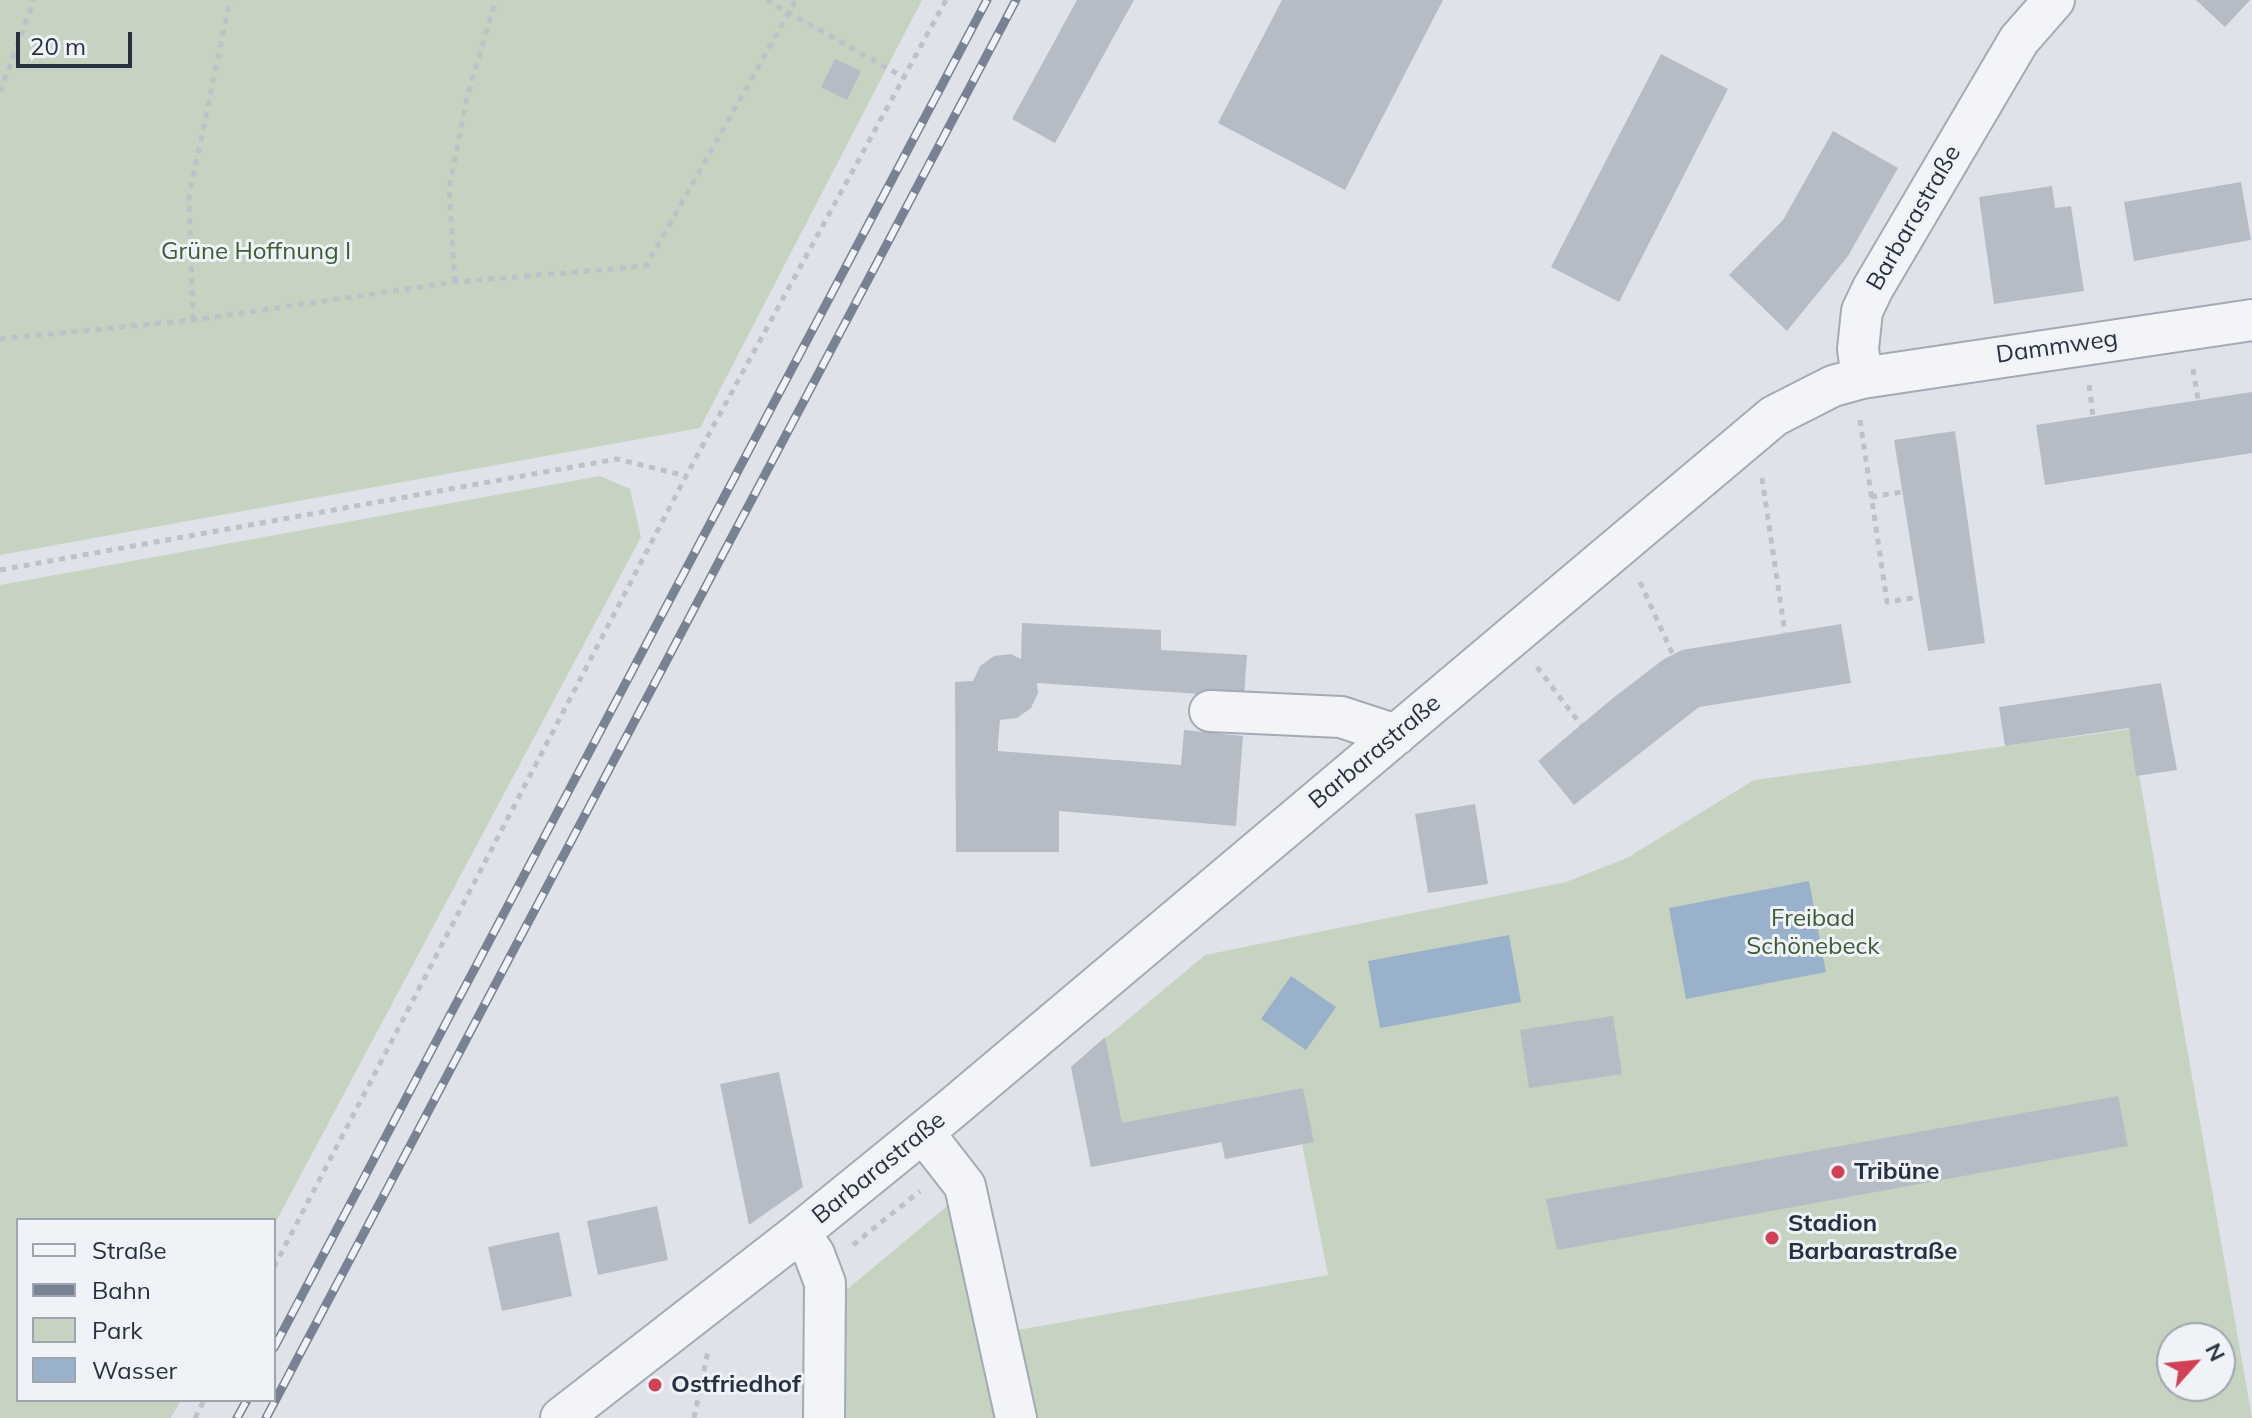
<!DOCTYPE html>
<html>
<head>
<meta charset="utf-8">
<style>
	body { margin:0 }
	#map { position:relative; width:2252px; height:1418px; overflow:hidden; background:#dfe3e9; font-family:Mulish,sans-serif }
	canvas { display:block }
	.legend { position:absolute; left:16px; top:1218px; width:260px; height:184px; box-sizing:border-box; background:#eff2f6; border:2px solid #9fa5ae; margin:0; padding:10px 14px; list-style:none; font-size:24px; color:#283141 }
	.legend li { display:flex; align-items:center; gap:16px; height:40px }
	.legend b { width:40px; border:2px solid #9fa5ae }
	.north { position:absolute; left:2156px; top:1322px; width:80px; height:80px; box-sizing:border-box; background:#eff2f6; border:2px solid #9fa5ae; border-radius:50%; rotate:63deg; font-size:22px; font-weight:700; line-height:32px; text-align:center; color:#283141 }
	.north::after { content:''; display:block; margin:auto; width:28px; height:36px; background:#d24055; clip-path:polygon(50% 0,100% 100%,50% 72%,0 100%) }
	.scale { position:absolute; left:16px; top:32px; width:116px; height:36px; box-sizing:border-box; border:4px solid #283141; border-top:0; padding-left:10px; font-size:24px; line-height:28px; white-space:nowrap; color:#283141; -webkit-text-stroke:6px #eff2f6; paint-order:stroke }
</style>
</head>
<body>
<div id="map">
<canvas width="2252" height="1418"></canvas>
<ul class="legend">
<li><b style="height:10px;background:#f2f4f7"></b>Straße</li>
<li><b style="height:10px;background:#788293"></b>Bahn</li>
<li><b style="height:22px;background:#c5d3c0"></b>Park</li>
<li><b style="height:22px;background:#99b1ca"></b>Wasser</li>
</ul>
<div class="north">N</div>
<div class="scale">20 m</div>
</div>
<script>
const g = document.querySelector('canvas').getContext('2d');
g.lineJoin = 'round';
function paint(path, color) { g.fillStyle = color; g.fill(path, 'evenodd'); }
const toPath = rows => new Path2D(rows.map(r => 'M' + r).join(''));
function strokePath(path, color, width, dash) { g.strokeStyle = color; g.lineWidth = width; g.lineCap = dash ? 'butt' : 'round'; g.setLineDash(dash || []); g.stroke(path); }
function drawText(font, color, halo, rows, align = 'center') {
  g.font = font + ' Mulish,sans-serif'; g.lineWidth = 6; g.setLineDash([]); g.textBaseline = 'middle'; g.strokeStyle = halo; g.fillStyle = color; for (const [text, x, y, turn = 0] of rows) {
    g.save(); g.translate(x, y); g.rotate((+turn || 0) * Math.PI / 180); g.textAlign = isNaN(turn) ? turn : align; if (halo) g.strokeText(text, 0, 0); g.fillText(text, 0, 0); g.restore();
  }
}
paint(toPath([
	[0,0,922,0,700,428,0,555],
	[600,476,630,489,641,537,274,1225,274,1220,18,1220,18,1400,181,1400,171,1418,0,1418,0,585],
	[2131,729,2252,1418,839,1418,845,1291,953,1201,984,1336,1328,1275,1302,1144,1225,1159,1221,1142,1091,1167,1071,1067,1205,955,1566,882,1627,858,1754,780],
	[2172,1338,2220,1338,2220,1386,2172,1386]
]), '#c5d3c0');
paint(toPath([
	[1809,881,1826,972,1686,999,1669,908],
	[1509,935,1521,1002,1380,1028,1368,961],
	[1291,976,1336,1007,1306,1050,1261,1019]
]), '#99b1ca');
paint(toPath([
	[1077,0,1134,0,1055,143,1012,119],
	[1282,0,1443,0,1345,190,1218,123],
	[2196,0,2250,0,2225,27],
	[1661,54,1728,89,1619,302,1551,267],
	[835,59,861,71,847,100,821,87],
	[1833,131,1898,168,1848,256,1787,331,1729,275,1783,220],
	[2241,182,2251,240,2134,261,2124,202],
	[2052,186,2055,208,2071,206,2084,291,1994,304,1979,197],
	[2252,392,2252,453,2045,485,2036,425],
	[1955,431,1985,643,1928,651,1894,440],
	[1022,623,1161,630,1161,650,1247,655,1244,697,1037,683,1038,693,1031,708,1017,718,1000,720,998,744,998,751,1181,765,1184,730,1243,736,1236,826,1059,811,1059,852,956,852,955,682,973,681,980,666,994,656,1011,654,1021,659],
	[1841,624,1851,683,1699,707,1574,805,1538,761,1613,698,1664,659,1682,650],
	[2161,683,2177,770,2136,776,2129,728,2005,746,1999,707],
	[1475,804,1488,884,1428,893,1415,814],
	[1613,1016,1622,1074,1529,1088,1520,1030],
	[1105,1037,1122,1123,1303,1088,1314,1142,1225,1159,1222,1142,1091,1167,1071,1067],
	[779,1072,803,1187,749,1225,720,1084],
	[2118,1096,2128,1146,1557,1250,1546,1199],
	[657,1206,668,1260,598,1275,587,1221],
	[559,1232,572,1296,502,1311,488,1247]
]), '#b6bcc6');
const minor = toPath([
	[1862,378,1858,349,1862,311,1873,288,2019,40,2054,0],
	[1210,711,1341,717,1396,735],
	[923,1132,965,1186,1016,1418],
	[799,1233,814,1254,825,1283,824,1418],
	[561,1418,799,1233,949,1111,1774,416,1833,386,1862,378,2252,320]
]);
strokePath(minor, '#a4aab3', 44);
strokePath(toPath([
	[766,0,905,78],
	[0,92,34,0],
	[455,282,449,189,467,97,496,0],
	[193,320,189,197,230,0],
	[0,339,193,320,455,282,646,266,796,0],
	[2193,369,2198,400],
	[2089,385,2093,416],
	[1860,420,1887,602,1919,597],
	[1762,478,1785,633],
	[1871,497,1902,492],
	[0,570,617,459,686,476],
	[1640,582,1673,655],
	[1537,667,1581,725],
	[853,1245,920,1191],
	[274,1267,686,476,946,0],
	[195,1418,204,1400],
	[694,1418,708,1351]
]), '#bdc1c8', 5, [6, 6]);
strokePath(minor, '#f2f4f7', 40);
const rail = toPath([
	[274,1348,987,0],
	[237,1418,247,1400],
	[266,1418,1016,0]
]);
strokePath(rail, '#788293', 9);
strokePath(rail, '#eff2f6', 6, [18]);
for (const [x, y, r, color] of [
	[1838,1172,8,"#d24055"],
	[1772,1238,8,"#d24055"],
	[655,1385,8,"#d24055"]
]) { const dot = new Path2D(); dot.arc(x, y, r, 0, 2 * Math.PI); g.fillStyle = color; g.fill(dot); strokePath(dot, '#eff2f6', 3); }
drawText('24px', '#283141', '#eff2f6', [
	["Barbarastraße",1914,218,-60],
	["Dammweg",2057,347,-8],
	["Barbarastraße",1375,752,-40],
	["Barbarastraße",879,1168,-39]
]);
drawText('24px', '#3c5d34', '#eff2f6', [
	["Grüne Hoffnung I",256,252],
	["Freibad",1813,919],
	["Schönebeck",1813,947]
]);
drawText('bold 24px', '#283141', '#eff2f6', [
	["Tribüne",1854,1172],
	["Stadion",1788,1224],
	["Barbarastraße",1788,1252],
	["Ostfriedhof",671,1385]
], 'left');
</script>
</body>
</html>
